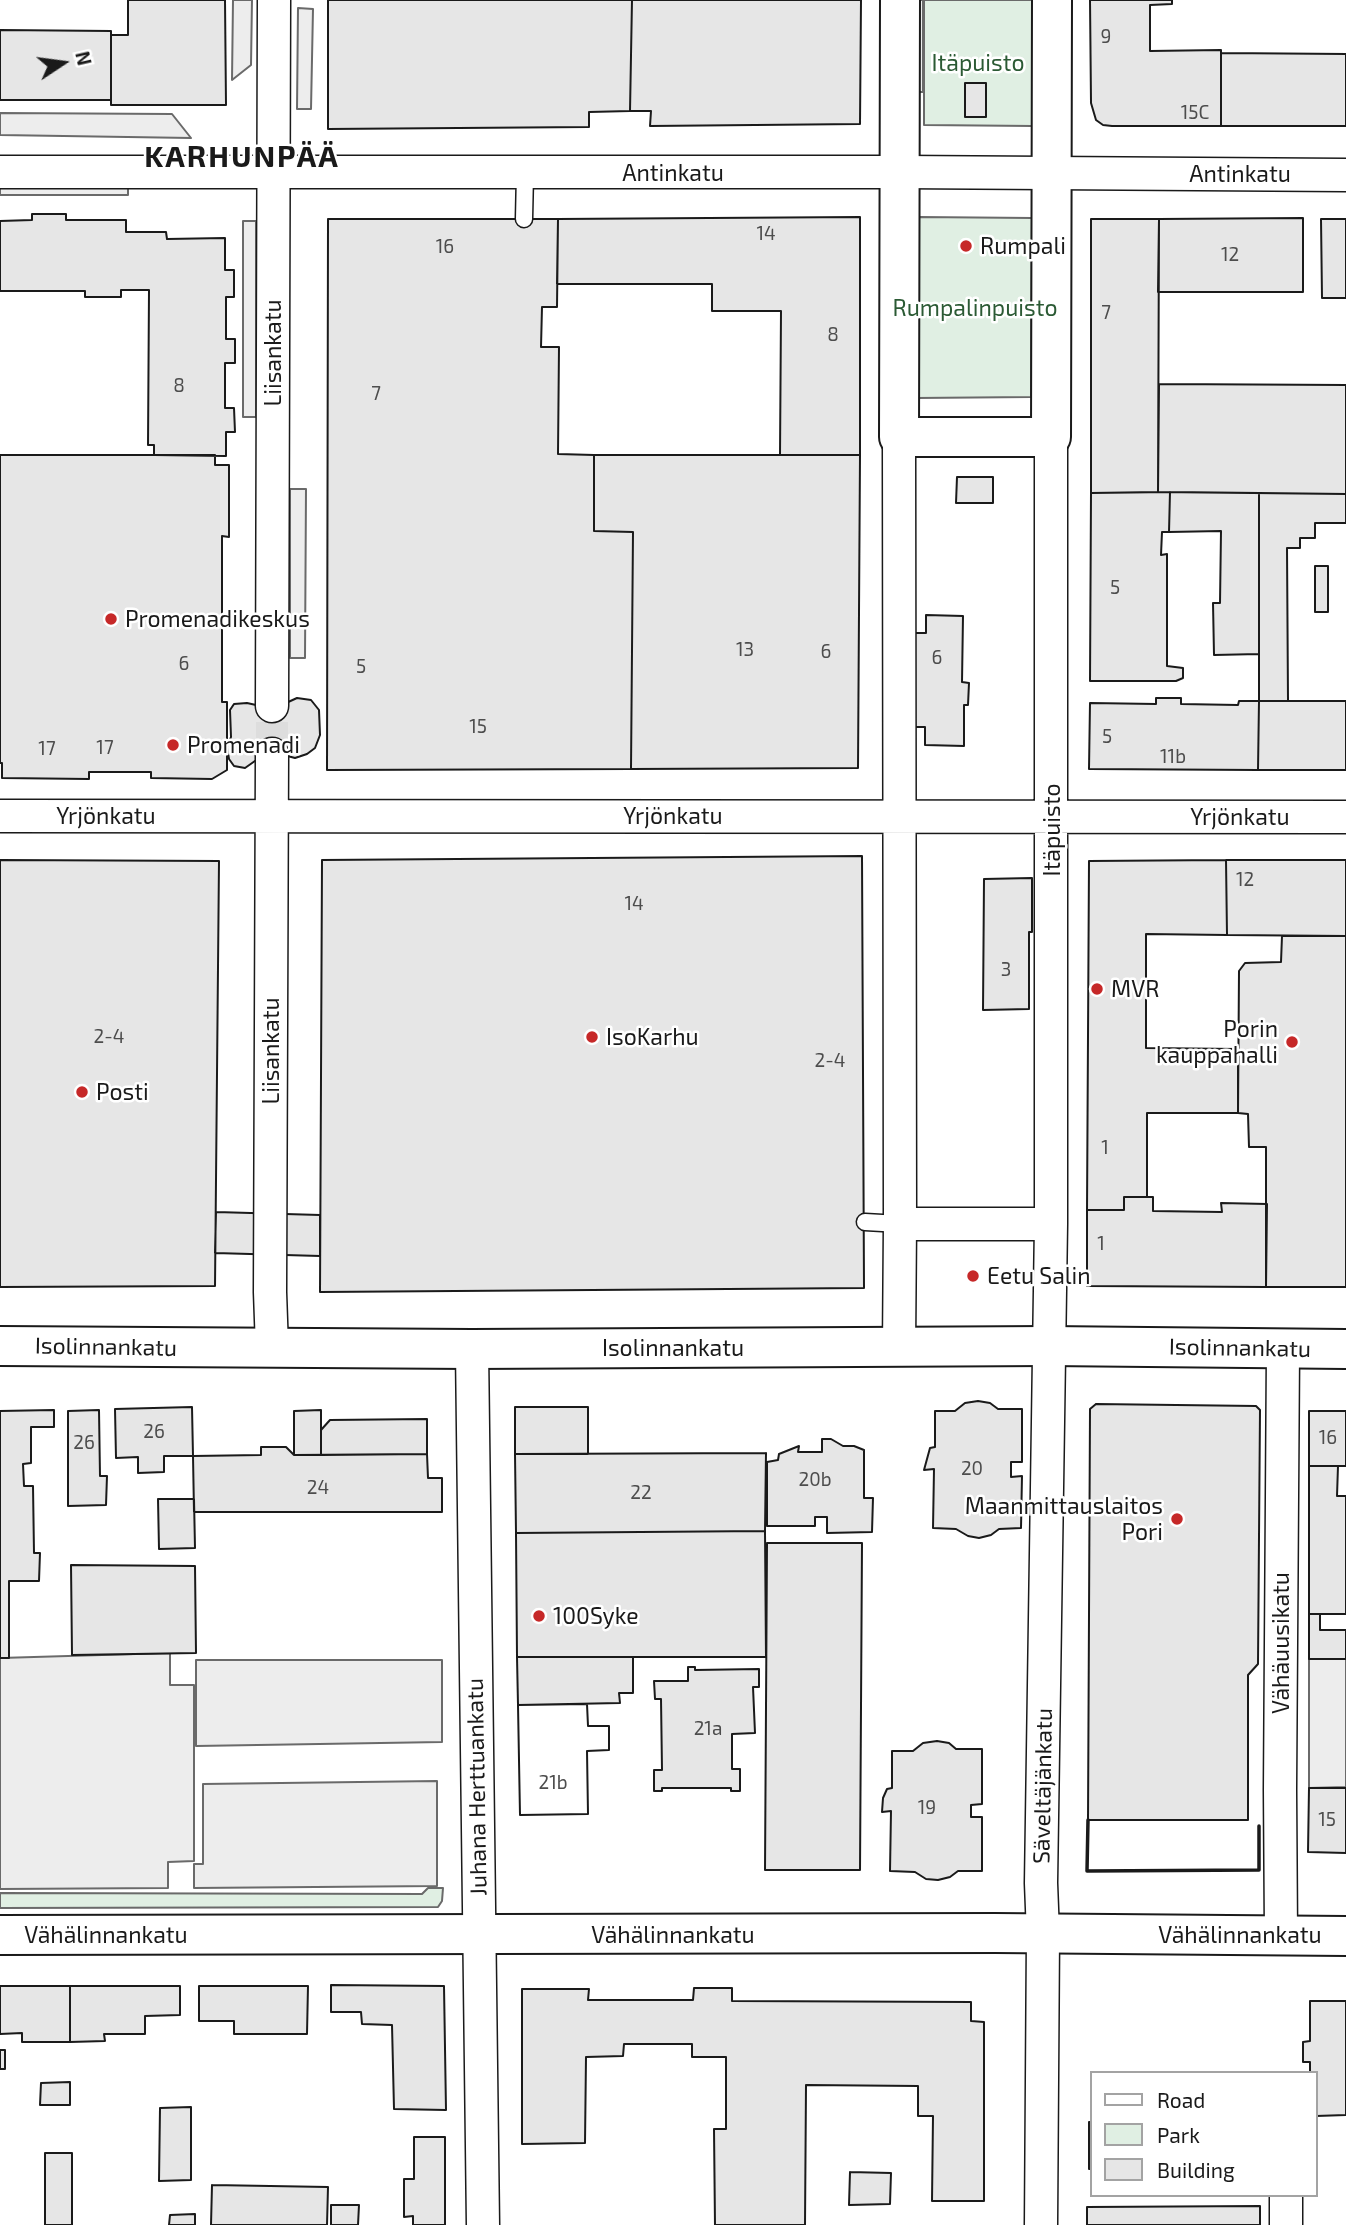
<!DOCTYPE html>
<html>
<head>
<meta charset="utf-8">
<style>
	body { margin:0 }
	#map { position:relative; width:1346px; height:2225px; overflow:hidden; background:#fff; font-family:"Exo 2",sans-serif }
	canvas { display:block }
	.legend { position:absolute; left:1090px; top:2071px; width:228px; height:126px; box-sizing:border-box; background:#fff; border:2px solid #a3a3a3; margin:0; padding:9px 12px; list-style:none; font-size:21px; color:#1a1a1a }
	.legend li { display:flex; align-items:center; gap:14px; height:35px }
	.legend b { width:35px; border:2px solid #a3a3a3 }
	.north { position:absolute; left:28px; top:28px; width:70px; height:70px; -webkit-text-stroke:5px #fff; paint-order:stroke; rotate:77deg; font-size:19px; font-weight:700; line-height:28px; text-align:center; color:#1a1a1a }
	.north::after { content:''; display:block; margin:auto; width:24px; height:32px; background:#1a1a1a; clip-path:polygon(50% 0,100% 100%,50% 72%,0 100%) }
</style>
</head>
<body>
<div id="map">
<canvas width="1346" height="2225"></canvas>
<ul class="legend">
<li><b style="height:9px;background:#fff"></b>Road</li>
<li><b style="height:19px;background:#e0efe3"></b>Park</li>
<li><b style="height:19px;background:#e6e6e6"></b>Building</li>
</ul>
<div class="north">N</div>
</div>
<script>
const g = document.querySelector('canvas').getContext('2d');
g.lineJoin = 'round';
function paint(path, color) { g.fillStyle = color; g.fill(path, 'evenodd'); }
const toPath = rows => new Path2D(rows.map(r => 'M' + r).join(''));
function strokePath(path, color, width, dash) { g.strokeStyle = color; g.lineWidth = width; g.lineCap = dash ? 'butt' : 'round'; g.setLineDash(dash || []); g.stroke(path); }
function drawText(font, color, halo, rows, align = 'center') {
  g.font = font + ' "Exo 2",sans-serif'; g.lineWidth = 5; g.setLineDash([]); g.textBaseline = 'middle'; g.strokeStyle = halo; g.fillStyle = color; for (const [text, x, y, turn = 0] of rows) {
    g.save(); g.translate(x, y); g.rotate((+turn || 0) * Math.PI / 180); g.textAlign = isNaN(turn) ? turn : align; if (halo) g.strokeText(text, 0, 0); g.fillText(text, 0, 0); g.restore();
  }
}
const green = toPath([
	[924,0,1033,0,1032,126,924,125,924,0],
	[919,217,1032,218,1031,397,917,398,919,217],
	[428,1888,443,1888,442,1901,438,1907,0,1908,0,1893,422,1894,428,1888]
]);
paint(green, '#e0efe3');
strokePath(green, '#6a6a6a', 2);
const parking = toPath([
	[233,0,252,0,251,65,232,80,233,0],
	[911,0,923,0,923,92,911,92,911,0],
	[298,8,313,9,311,109,297,109,298,8],
	[0,113,172,114,191,138,0,135,0,113],
	[0,181,128,181,128,195,0,195,0,181],
	[243,221,256,221,256,417,243,417,243,221],
	[290,489,306,489,305,658,290,658,290,489],
	[170,1653,170,1685,194,1685,194,1861,168,1862,168,1888,0,1889,0,1658,170,1653],
	[1309,1659,1346,1659,1346,1787,1309,1788,1309,1659],
	[196,1660,442,1660,442,1742,196,1746,196,1660],
	[437,1781,437,1886,194,1888,194,1864,203,1864,203,1784,437,1781]
]);
paint(parking, '#ededed');
strokePath(parking, '#6a6a6a', 2);
const building = toPath([
	[128,0,225,0,226,105,111,105,111,35,128,35,128,0],
	[328,0,632,0,630,111,589,112,589,127,328,129,328,0],
	[632,0,861,0,860,124,650,126,651,111,630,111,632,0],
	[1090,0,1172,0,1172,4,1150,5,1150,51,1221,50,1221,126,1112,126,1103,125,1096,120,1091,103,1090,0],
	[0,30,111,31,111,100,0,100,0,30],
	[1221,53,1346,54,1346,126,1221,126,1221,53],
	[965,83,986,83,986,117,965,117,965,83],
	[32,214,66,214,66,220,126,220,126,232,166,232,167,239,225,238,225,270,234,270,234,297,226,297,226,339,235,339,235,363,225,363,225,408,234,408,235,432,226,432,226,456,154,455,154,445,148,445,149,290,121,290,121,297,85,297,85,291,0,291,0,221,32,220,32,214],
	[860,217,860,455,780,455,781,311,712,311,712,284,557,284,558,219,860,217],
	[1303,218,1303,292,1158,292,1159,219,1303,218],
	[328,219,558,219,557,307,542,307,541,347,559,347,558,454,594,455,594,531,633,532,631,769,327,770,328,219],
	[1091,219,1159,219,1158,492,1091,493,1091,219],
	[1321,219,1346,219,1346,298,1322,298,1321,219],
	[1159,384,1346,385,1346,494,1158,492,1159,384],
	[0,455,215,455,215,465,229,465,229,537,222,536,222,702,227,702,227,770,212,779,151,778,151,772,89,772,89,779,2,778,2,763,0,763,0,455],
	[594,455,860,455,858,768,631,769,633,532,594,531,594,455],
	[957,477,993,477,993,503,956,503,957,477],
	[1170,492,1169,532,1162,532,1161,555,1167,554,1167,666,1183,668,1183,678,1176,681,1090,681,1091,493,1170,492],
	[1170,492,1259,493,1259,654,1214,655,1213,603,1220,603,1221,531,1169,532,1170,492],
	[1259,493,1346,494,1346,523,1315,523,1315,538,1300,538,1300,548,1287,548,1288,701,1259,701,1259,493],
	[1315,566,1328,566,1328,612,1315,612,1315,566],
	[926,615,963,616,962,682,969,683,968,705,964,705,964,746,925,745,925,727,912,727,913,633,926,633,926,615],
	[297,698,311,700,319,710,320,735,315,748,307,754,295,758,280,754,262,756,245,768,234,766,229,759,227,747,231,737,230,710,234,704,247,703,265,707,286,703,297,698],
	[1156,698,1181,698,1181,704,1238,705,1239,701,1259,701,1258,770,1089,769,1090,703,1156,704,1156,698],
	[1259,701,1346,701,1346,770,1258,770,1259,701],
	[862,856,864,1288,320,1292,322,860,862,856],
	[0,860,219,861,215,1286,0,1287,0,860],
	[1226,860,1346,860,1346,936,1227,935,1226,860],
	[1226,860,1227,935,1146,934,1146,1048,1238,1049,1238,1113,1147,1113,1147,1197,1124,1197,1124,1210,1087,1210,1089,861,1226,860],
	[1032,878,1032,932,1029,932,1029,1009,983,1010,984,879,1032,878],
	[1282,936,1346,936,1346,1287,1266,1287,1266,1147,1249,1147,1248,1114,1238,1113,1239,971,1245,963,1281,962,1282,936],
	[1124,1197,1153,1197,1153,1211,1222,1212,1221,1203,1267,1204,1266,1287,1087,1286,1087,1210,1124,1210,1124,1197],
	[216,1212,320,1215,320,1256,215,1253,216,1212],
	[978,1401,990,1403,998,1409,1022,1409,1022,1462,1011,1462,1011,1477,1022,1476,1021,1528,999,1529,991,1535,979,1538,968,1536,956,1529,933,1528,934,1469,924,1470,930,1448,935,1447,935,1411,955,1411,965,1403,978,1401],
	[1096,1404,1256,1406,1260,1410,1258,1664,1248,1675,1248,1820,1088,1820,1090,1409,1096,1404],
	[192,1407,193,1456,164,1456,164,1472,138,1473,138,1457,116,1458,115,1409,192,1407],
	[515,1407,588,1407,588,1454,515,1454,515,1407],
	[54,1410,54,1427,31,1427,31,1463,23,1464,24,1486,33,1486,34,1553,40,1553,39,1581,9,1581,9,1658,0,1658,0,1411,54,1410],
	[99,1410,100,1476,107,1476,106,1505,68,1506,68,1411,99,1410],
	[321,1410,321,1455,294,1455,294,1411,321,1410],
	[1309,1411,1346,1411,1346,1466,1309,1466,1309,1411],
	[427,1419,427,1454,321,1455,321,1430,330,1420,427,1419],
	[822,1439,831,1439,843,1446,854,1446,864,1450,864,1498,873,1498,872,1532,827,1533,827,1517,815,1517,815,1526,767,1526,767,1462,778,1460,779,1454,799,1446,798,1452,822,1452,822,1439],
	[261,1447,286,1447,294,1455,427,1454,428,1478,442,1478,442,1512,194,1512,193,1456,261,1455,261,1447],
	[766,1453,765,1531,516,1533,515,1454,766,1453],
	[1309,1466,1338,1466,1337,1496,1346,1496,1346,1614,1309,1614,1309,1466],
	[158,1499,194,1499,195,1548,159,1549,158,1499],
	[765,1531,766,1657,517,1657,516,1533,765,1531],
	[767,1543,862,1543,860,1870,765,1870,767,1543],
	[71,1565,195,1566,196,1653,72,1655,71,1565],
	[1309,1614,1320,1614,1320,1630,1346,1630,1346,1659,1309,1659,1309,1614],
	[517,1657,633,1657,633,1693,619,1693,620,1703,518,1705,517,1657],
	[688,1667,695,1667,695,1670,759,1669,759,1687,753,1687,755,1733,732,1734,732,1769,740,1769,740,1791,731,1791,731,1788,662,1788,662,1791,654,1791,654,1770,662,1770,661,1699,655,1699,654,1681,688,1681,688,1667],
	[587,1704,588,1726,609,1726,609,1750,587,1751,588,1814,520,1815,518,1705,587,1704],
	[587,1704,588,1726,609,1726,609,1750,587,1751,588,1814,520,1815,518,1705,587,1704],
	[937,1741,949,1743,956,1749,982,1749,982,1804,971,1805,971,1817,982,1817,982,1871,958,1871,950,1877,938,1880,926,1879,915,1872,890,1871,891,1811,882,1812,883,1798,887,1789,892,1788,892,1751,913,1751,923,1743,937,1741],
	[1309,1788,1346,1788,1346,1853,1308,1852,1309,1788],
	[331,1985,444,1986,446,2110,394,2109,392,2025,362,2024,361,2012,331,2012,331,1985],
	[0,1986,70,1986,70,2042,22,2042,22,2033,0,2034,0,1986],
	[70,1986,180,1986,180,2015,145,2016,145,2034,104,2034,105,2041,70,2042,70,1986],
	[199,1986,308,1986,307,2034,234,2034,234,2021,199,2021,199,1986],
	[694,1988,732,1988,732,2001,971,2002,971,2021,984,2022,984,2201,932,2201,933,2116,918,2116,918,2086,806,2085,805,2225,715,2225,714,2129,726,2129,726,2057,692,2057,692,2044,624,2044,623,2056,586,2057,585,2143,522,2144,522,1989,589,1989,588,2000,693,2000,694,1988],
	[1310,2001,1346,2001,1346,2115,1316,2116,1316,2073,1310,2073,1310,2062,1303,2062,1303,2042,1310,2041,1310,2001],
	[0,2050,5,2050,5,2069,0,2069,0,2050],
	[70,2082,70,2105,40,2105,41,2083,70,2082],
	[191,2107,191,2180,159,2181,160,2108,191,2107],
	[1089,2122,1092,2122,1092,2169,1089,2169,1089,2122],
	[414,2137,445,2137,445,2225,413,2225,413,2216,404,2217,404,2179,414,2179,414,2137],
	[45,2153,72,2153,72,2225,45,2225,45,2153],
	[850,2172,891,2173,890,2204,849,2205,850,2172],
	[212,2185,328,2187,327,2225,211,2225,212,2185],
	[331,2205,359,2205,358,2225,331,2225,331,2205],
	[1260,2206,1260,2225,1087,2225,1087,2207,1260,2206],
	[195,2214,195,2225,169,2225,170,2215,195,2214]
]);
paint(building, '#e6e6e6');
strokePath(building, '#1a1a1a', 2);
strokePath(toPath([
	[272,754,272,706]
]), '#ddd', 32, [32, 16]);
const lane = toPath([
	[524,219,525,173],
	[865,1222,900,1224]
]);
const street = toPath([
	[0,172,900,172,1346,175],
	[899,437,900,1224],
	[1051,437,1051,1224],
	[272,706,274,0],
	[272,754,270,1292,272,1348],
	[0,816,1346,817],
	[899,1348,900,1224,1051,1224,1041,1883,1043,1934,1041,2225],
	[472,1349,483,2225],
	[1281,1935,1280,1789,1283,1350],
	[1286,2225,1286,2195]
]);
const secondary = toPath([
	[900,0,899,437,1051,437,1052,0],
	[0,1346,472,1349,1049,1346,1346,1349],
	[0,1935,995,1933,1346,1936]
]);
strokePath(lane, '#1a1a1a', 19);
strokePath(street, '#1a1a1a', 35);
strokePath(secondary, '#1a1a1a', 42);
strokePath(lane, '#fff', 16);
strokePath(street, '#fff', 32);
strokePath(secondary, '#fff', 38);
strokePath(toPath([
	[1088,1820,1087,1871,1259,1870,1259,1826]
]), '#1a1a1a', 3.5);
for (const [x, y, r, color] of [
	[966,246,7,"#c62828"],
	[111,619,7,"#c62828"],
	[173,745,7,"#c62828"],
	[1097,989,7,"#c62828"],
	[592,1037,7,"#c62828"],
	[1292,1042,7,"#c62828"],
	[82,1092,7,"#c62828"],
	[973,1276,7,"#c62828"],
	[1177,1519,7,"#c62828"],
	[539,1616,7,"#c62828"]
]) { const dot = new Path2D(); dot.arc(x, y, r, 0, 2 * Math.PI); g.fillStyle = color; g.fill(dot); strokePath(dot, '#fff', 2.5); }
drawText('19px', '#4d4d4d', null, [
	["9",1106,37],
	["15C",1195,113],
	["14",766,234],
	["16",445,247],
	["12",1230,255],
	["7",1106,313],
	["8",833,335],
	["8",179,386],
	["7",376,394],
	["5",1115,588],
	["13",745,650],
	["6",826,652],
	["6",937,658],
	["6",184,664],
	["5",361,667],
	["15",478,727],
	["5",1107,737],
	["17",105,748],
	["17",47,749],
	["11b",1173,757],
	["12",1245,880],
	["14",634,904],
	["3",1006,970],
	["2-4",109,1037],
	["2-4",830,1061],
	["1",1105,1148],
	["1",1101,1244],
	["26",154,1432],
	["16",1328,1438],
	["26",84,1443],
	["20",972,1469],
	["20b",815,1480],
	["24",318,1488],
	["22",641,1493],
	["21a",708,1729],
	["21b",553,1783],
	["19",927,1808],
	["15",1327,1820]
]);
drawText('23px', '#2b5a34', '#fff', [
	["Itäpuisto",978,63],
	["Rumpalinpuisto",975,308]
]);
drawText('23px', '#1a1a1a', '#fff', [
	["Antinkatu",673,173],
	["Antinkatu",1240,174],
	["Liisankatu",273,353,-90],
	["Yrjönkatu",106,816],
	["Yrjönkatu",673,816],
	["Yrjönkatu",1240,817],
	["Itäpuisto",1052,830,-90],
	["Liisankatu",271,1051,-90],
	["Isolinnankatu",106,1347,1],
	["Isolinnankatu",673,1348],
	["Isolinnankatu",1240,1348,1],
	["Vähäuusikatu",1281,1643,-90],
	["Säveltäjänkatu",1043,1786,-89],
	["Juhana Herttuankatu",477,1787,-91],
	["Vähälinnankatu",106,1935],
	["Vähälinnankatu",673,1935],
	["Vähälinnankatu",1240,1935]
]);
drawText('23px', '#1a1a1a', '#fff', [
	["Rumpali",980,246],
	["Promenadikeskus",125,619],
	["Promenadi",187,745],
	["MVR",1111,989],
	["Porin",1278,1029,"right"],
	["kauppahalli",1278,1055,"right"],
	["IsoKarhu",606,1037],
	["Posti",96,1092],
	["Eetu Salin",987,1276],
	["Maanmittauslaitos",1163,1506,"right"],
	["Pori",1163,1532,"right"],
	["100Syke",553,1616]
], 'left');
g.letterSpacing = '2px';
drawText('bold 30px', '#1a1a1a', '#fff', [
	["KARHUNPÄÄ",242,157]
]);
g.letterSpacing = '0px';
</script>
</body>
</html>
